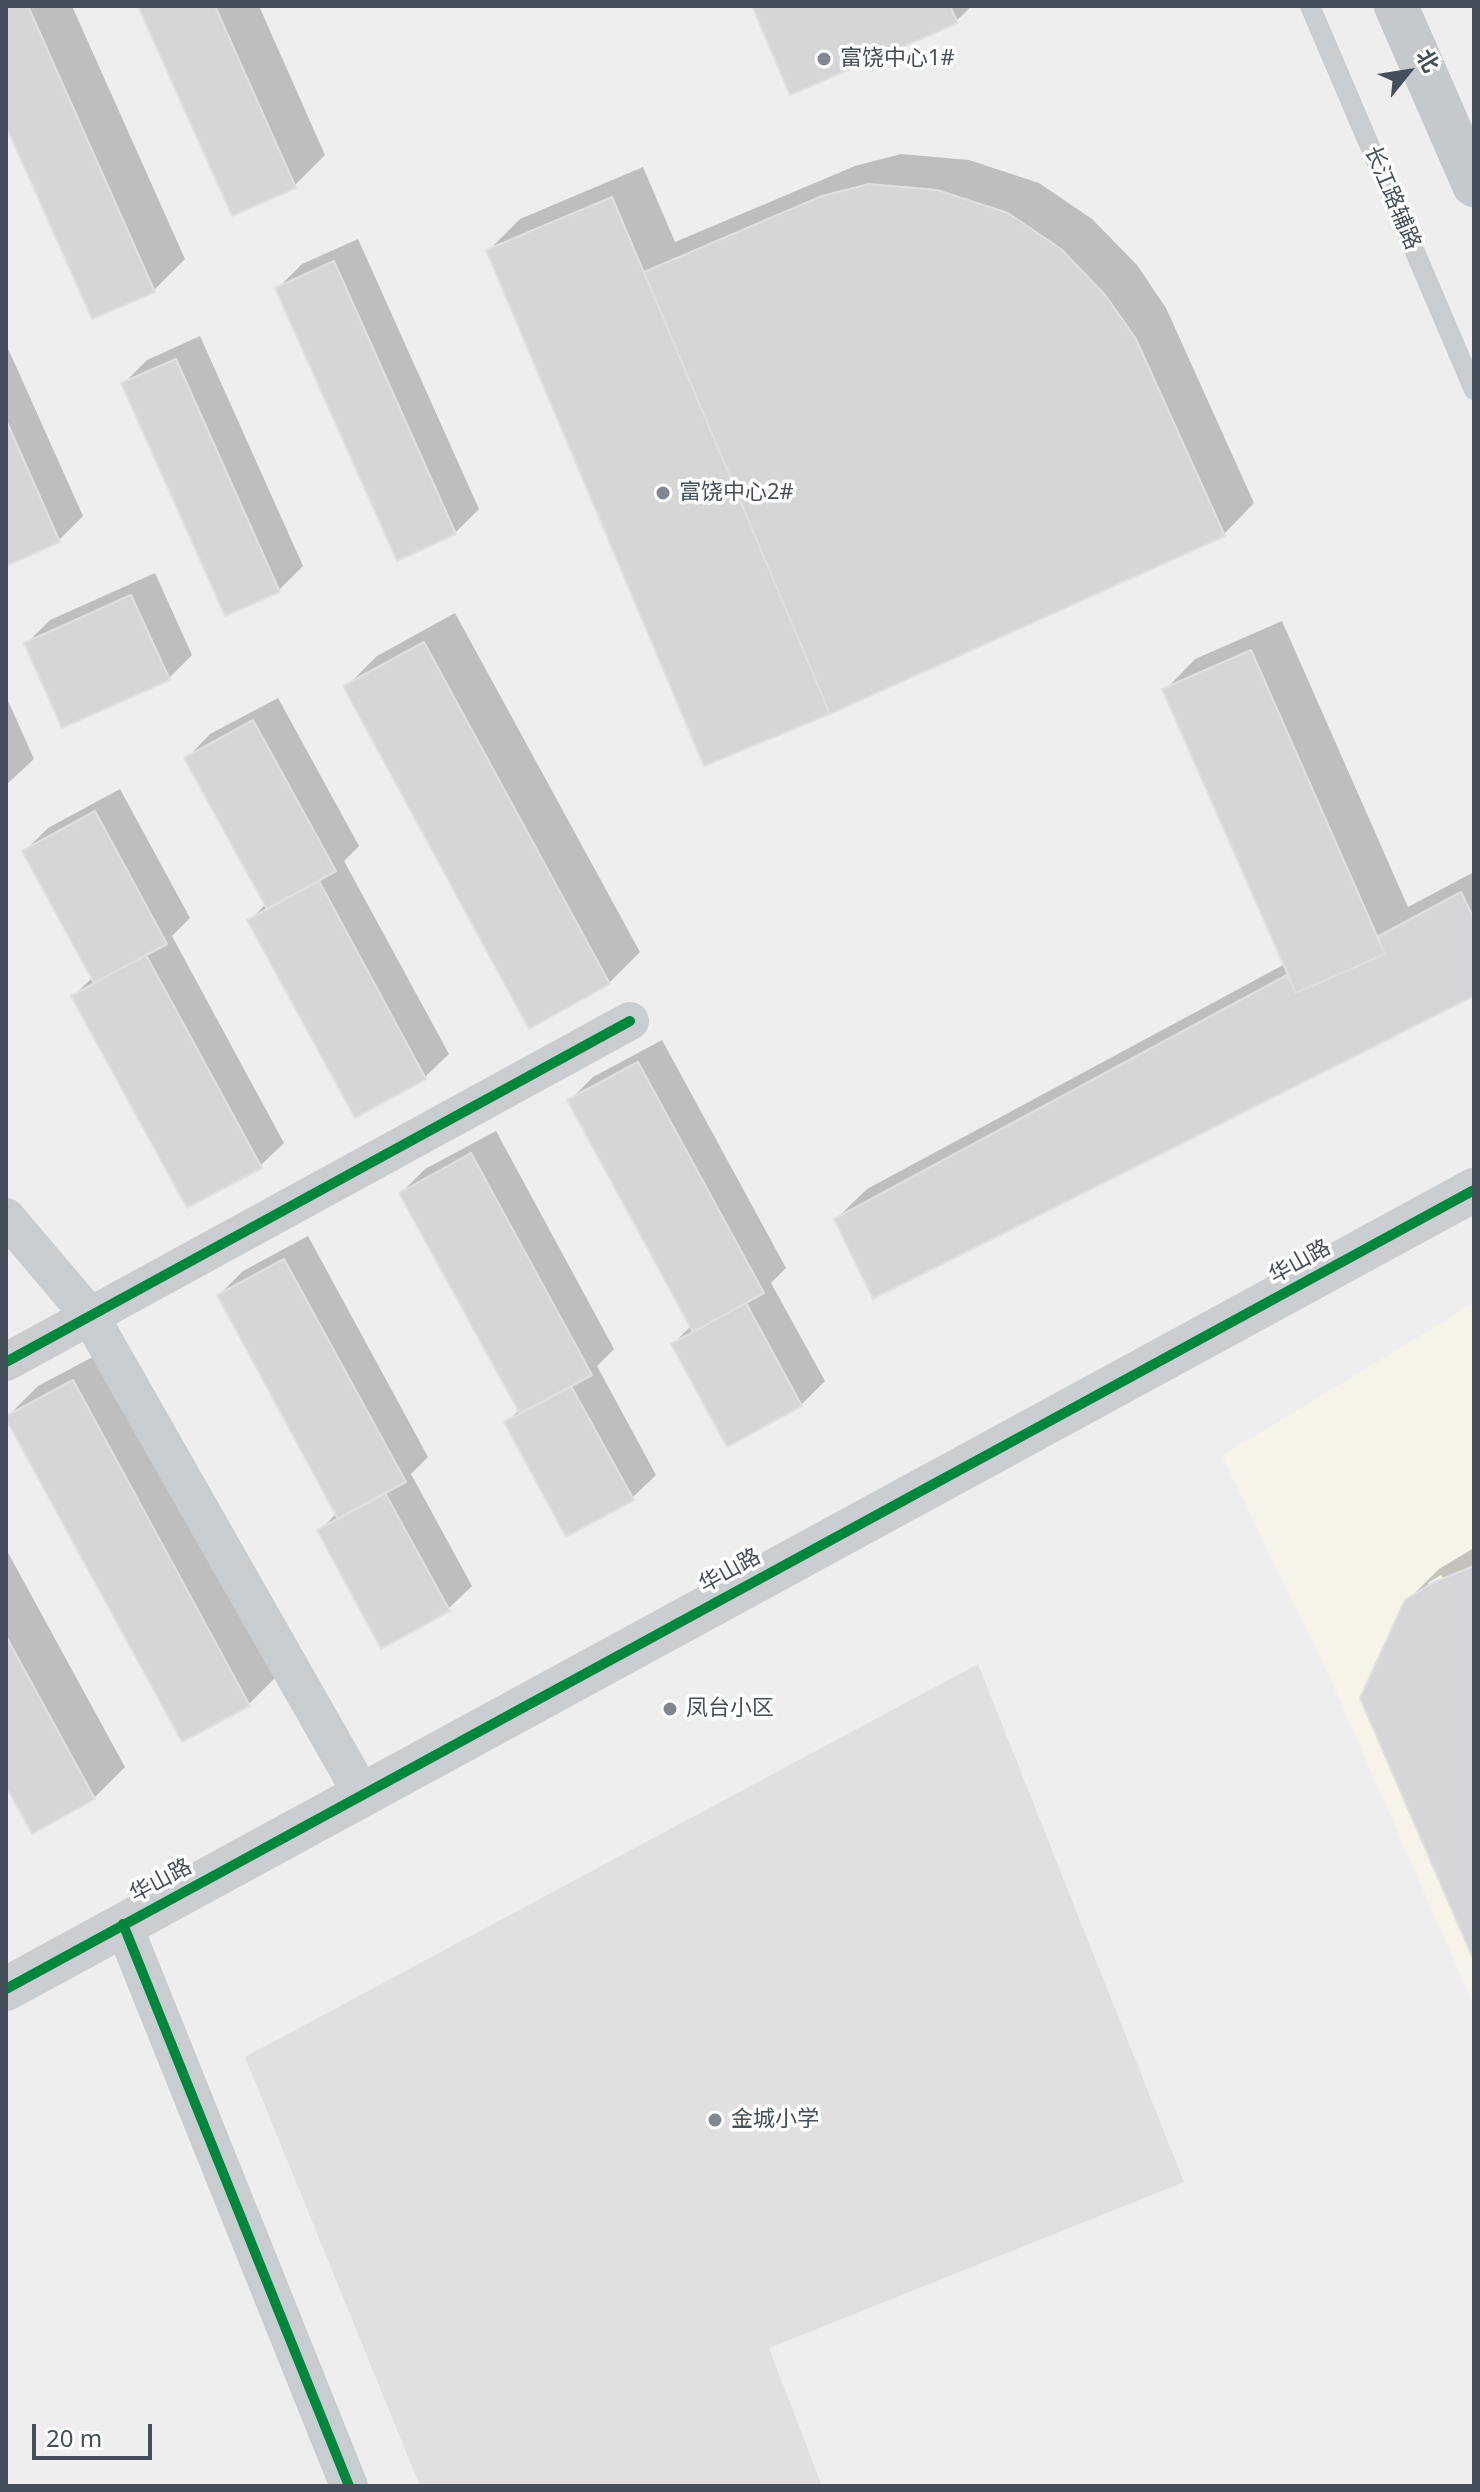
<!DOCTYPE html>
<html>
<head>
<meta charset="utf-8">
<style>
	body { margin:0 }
	#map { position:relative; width:1480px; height:2492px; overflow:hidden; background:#efeeee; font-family:"Noto Sans","Noto Sans SC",sans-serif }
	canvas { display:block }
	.frame { position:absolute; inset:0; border:8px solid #454f5b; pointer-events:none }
	.north { position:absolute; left:1368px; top:32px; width:80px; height:80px; -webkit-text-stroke:6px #fff; paint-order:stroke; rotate:60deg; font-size:22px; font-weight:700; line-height:32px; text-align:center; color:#454f5b }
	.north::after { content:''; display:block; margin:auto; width:28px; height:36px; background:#454f5b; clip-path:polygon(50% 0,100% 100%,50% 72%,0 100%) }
	.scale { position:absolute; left:32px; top:2424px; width:120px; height:36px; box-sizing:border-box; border:4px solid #454f5b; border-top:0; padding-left:10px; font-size:24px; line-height:28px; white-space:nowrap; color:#454f5b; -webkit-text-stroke:6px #fff; paint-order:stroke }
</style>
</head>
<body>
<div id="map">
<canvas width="1480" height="2492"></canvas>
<div class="frame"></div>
<div class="north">北</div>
<div class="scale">20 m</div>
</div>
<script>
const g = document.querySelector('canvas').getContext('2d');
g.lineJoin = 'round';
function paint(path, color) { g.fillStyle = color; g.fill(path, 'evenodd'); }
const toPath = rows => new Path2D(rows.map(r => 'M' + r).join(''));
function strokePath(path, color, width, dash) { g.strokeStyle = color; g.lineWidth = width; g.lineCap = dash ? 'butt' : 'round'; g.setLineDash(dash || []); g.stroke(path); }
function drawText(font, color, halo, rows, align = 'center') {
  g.font = font + ' "Noto Sans","Noto Sans SC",sans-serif'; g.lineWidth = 7; g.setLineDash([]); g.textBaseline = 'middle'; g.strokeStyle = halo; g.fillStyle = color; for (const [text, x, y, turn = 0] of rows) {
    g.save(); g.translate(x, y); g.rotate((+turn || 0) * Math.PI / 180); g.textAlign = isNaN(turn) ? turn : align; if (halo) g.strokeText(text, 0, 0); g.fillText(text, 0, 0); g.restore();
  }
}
paint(toPath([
	[1474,1303,1474,2006,1329,1676,1222,1456]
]), '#f6f3e9');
paint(toPath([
	[978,1664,1184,2182,769,2348,822,2486,420,2486,245,2057]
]), '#e1dfe0');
paint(toPath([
	[6,6,72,6,185,259,154,290,6,121],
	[140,6,259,6,325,155,294,186],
	[754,6,972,6,956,21],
	[901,154,969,160,1039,183,1092,219,1137,265,1166,308,1254,503,1224,534,829,712,705,764,489,250,520,219,643,167,675,242,855,166],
	[358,239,479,509,455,533,278,288,302,264],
	[200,336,303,566,279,590,123,384,147,360],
	[6,344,83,516,59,540,6,564],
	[155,573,192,655,168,679,27,643,50,620],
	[455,613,640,952,609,983,530,1026,346,687,377,656],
	[1282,621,1408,907,1474,872,1474,993,836,1219,867,1189,1285,964,1165,690,1195,659],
	[6,696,34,759,6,785],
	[278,698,359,846,344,861,449,1054,425,1077,356,1115,250,920,266,904,187,758,210,734],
	[120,789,190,918,172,936,284,1143,260,1166,73,996,93,977,25,851,48,828],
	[662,1040,786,1268,771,1283,825,1381,801,1405,673,1344,692,1325,569,1101,593,1077],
	[496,1131,614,1349,597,1366,656,1475,632,1498,506,1423,520,1409,401,1193,425,1169],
	[308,1236,428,1457,411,1474,472,1586,448,1609,319,1531,337,1513,219,1295,243,1271],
	[104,1351,280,1673,249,1704,183,1740,7,1417,38,1386],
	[1474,1548,1474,1956,1407,1601,1439,1569],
	[1441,1575,1443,1578,1428,1588,1428,1583],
	[6,1549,125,1767,94,1798,6,1782]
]), '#0003');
const building = toPath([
	[6,6,28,6,155,292,92,319,6,126,6,6],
	[138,6,215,6,296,188,232,216,138,6],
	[752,6,950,6,958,23,790,95,752,6],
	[869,184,937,190,1008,213,1061,249,1106,296,1136,339,1225,536,830,714,644,272,822,196,869,184],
	[612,197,830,714,704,766,486,250,612,197],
	[334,261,456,534,397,561,275,288,334,261],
	[176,359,280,592,225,616,121,383,176,359],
	[6,420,60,542,6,566,6,420],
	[131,595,170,680,62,728,24,643,131,595],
	[424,642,610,984,529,1029,343,686,424,642],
	[1251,650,1385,954,1296,993,1162,689,1251,650],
	[253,720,336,871,267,909,184,758,253,720],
	[95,811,167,944,94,983,22,851,95,811],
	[319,881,426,1079,355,1118,247,920,319,881],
	[1461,892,1474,919,1474,996,873,1299,834,1219,1287,975,1296,993,1385,954,1377,937,1461,892],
	[146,955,262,1168,187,1208,71,996,146,955],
	[638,1062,764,1293,693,1332,567,1100,638,1062],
	[471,1153,592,1375,520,1414,399,1193,471,1153],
	[284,1259,406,1482,338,1519,217,1295,284,1259],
	[746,1303,802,1406,727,1447,671,1344,746,1303],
	[73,1380,250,1706,182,1742,6,1419,6,1416,73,1380],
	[571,1386,634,1500,566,1537,504,1422,571,1386],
	[385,1493,450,1611,381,1649,317,1530,385,1493],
	[1474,1566,1474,1961,1360,1698,1405,1600,1434,1582,1474,1566],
	[6,1636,95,1799,32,1834,6,1786,6,1636]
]);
paint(building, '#d6d6d8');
strokePath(building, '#e0e0e1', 2);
strokePath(toPath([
	[1310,6,1474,390]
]), '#cacdcf', 20);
strokePath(toPath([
	[6,1217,90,1316,362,1794],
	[6,1362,630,1021],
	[123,1924,349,2486]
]), '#cacdcf', 38);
strokePath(toPath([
	[6,1989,1474,1190]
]), '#cbced1', 44);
strokePath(toPath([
	[1396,6,1474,185]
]), '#c5c9cd', 44);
strokePath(toPath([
	[6,1362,630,1021],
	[123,1924,349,2486],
	[6,1989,1474,1190]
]), '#00873e', 10);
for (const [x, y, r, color] of [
	[824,59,8,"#80878e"],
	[663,493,8,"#80878e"],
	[670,1709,8,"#80878e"],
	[715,2120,8,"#80878e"]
]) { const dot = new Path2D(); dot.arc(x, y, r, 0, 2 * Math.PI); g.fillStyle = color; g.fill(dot); strokePath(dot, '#fff', 3); }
drawText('22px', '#454f5b', '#fff', [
	["富饶中心1#",840,59],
	["富饶中心2#",679,493],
	["凤台小区",686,1709],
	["金城小学",731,2120]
], 'left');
drawText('22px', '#454f5b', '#fff', [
	["长江路辅路",1392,198,67],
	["华山路",1300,1262,-29],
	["华山路",730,1571,-29],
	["华山路",161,1881,-28]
]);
</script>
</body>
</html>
